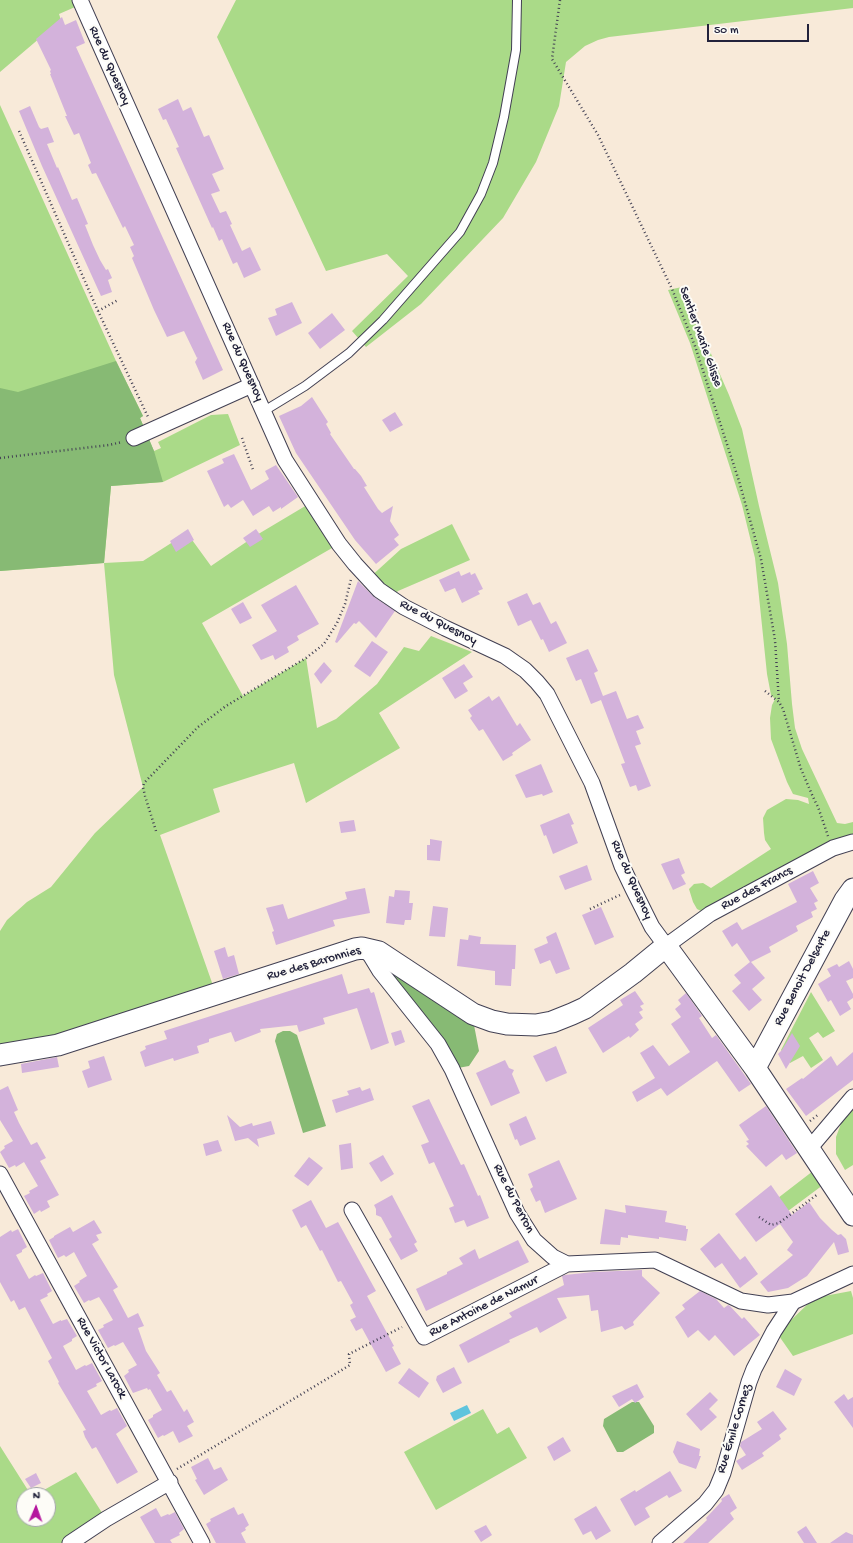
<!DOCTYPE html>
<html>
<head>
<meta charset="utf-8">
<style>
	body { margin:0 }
	#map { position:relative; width:853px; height:1543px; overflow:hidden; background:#f8ead9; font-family:"Gochi Hand",sans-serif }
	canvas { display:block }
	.north { position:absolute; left:16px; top:1487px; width:40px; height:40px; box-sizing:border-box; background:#fdfcf7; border:1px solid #a5a5ac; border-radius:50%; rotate:2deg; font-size:11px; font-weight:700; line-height:16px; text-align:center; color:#22223b }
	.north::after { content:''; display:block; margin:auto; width:14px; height:18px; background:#b5179e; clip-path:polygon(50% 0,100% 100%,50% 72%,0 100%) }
	.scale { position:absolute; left:707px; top:24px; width:102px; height:18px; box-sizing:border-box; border:2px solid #22223b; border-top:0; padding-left:5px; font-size:12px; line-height:14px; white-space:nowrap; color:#22223b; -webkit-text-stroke:3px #fdfcf7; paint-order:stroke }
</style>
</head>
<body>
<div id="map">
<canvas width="853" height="1543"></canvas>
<div class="north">N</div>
<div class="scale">50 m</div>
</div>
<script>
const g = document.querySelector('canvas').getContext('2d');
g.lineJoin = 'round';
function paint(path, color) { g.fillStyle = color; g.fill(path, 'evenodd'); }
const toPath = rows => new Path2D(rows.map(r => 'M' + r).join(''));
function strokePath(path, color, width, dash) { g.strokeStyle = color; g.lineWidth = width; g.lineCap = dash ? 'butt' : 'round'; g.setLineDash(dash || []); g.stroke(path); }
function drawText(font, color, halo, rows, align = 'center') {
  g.font = font + ' "Gochi Hand",sans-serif'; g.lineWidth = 4; g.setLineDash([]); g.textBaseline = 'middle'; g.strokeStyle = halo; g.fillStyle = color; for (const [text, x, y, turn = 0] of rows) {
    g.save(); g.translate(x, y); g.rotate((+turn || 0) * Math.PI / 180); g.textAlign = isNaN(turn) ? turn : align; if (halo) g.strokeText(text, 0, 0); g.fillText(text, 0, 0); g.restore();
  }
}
paint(toPath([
	[0,0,80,0,82,4,59,14,61,20,0,72],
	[236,0,853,0,853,8,609,37,598,40,585,46,566,62,559,106,536,162,503,218,421,304,366,347,352,331,408,276,387,254,326,271,217,37],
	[0,105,116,361,143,416,140,418,154,451,161,448,158,442,211,415,228,414,240,445,163,482,111,486,104,563,143,561,187,533,211,566,255,536,312,502,339,544,202,623,243,696,306,658,317,728,336,719,377,684,404,647,419,651,431,636,472,652,379,713,400,748,306,803,294,763,213,789,220,812,160,835,216,994,0,1055,0,931,7,920,27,902,51,887,95,833,143,787,114,675,104,563,0,571],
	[682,287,729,395,742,429,759,506,778,583,787,644,792,704,795,728,802,749,837,823,845,824,853,822,853,842,703,912,697,909,693,902,689,889,694,884,703,883,711,888,771,849,765,840,764,833,763,818,767,810,786,799,798,800,809,804,808,798,793,794,787,782,771,739,770,718,772,705,775,699,771,695,767,674,755,558,742,505,690,343,668,290],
	[452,524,470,560,398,591,391,598,368,579,401,549],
	[811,992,835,1031,823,1038,818,1032,809,1038,823,1060,811,1068,803,1056,790,1063,781,1050],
	[853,1109,853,1165,845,1170,836,1154,836,1137,842,1121],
	[813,1171,823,1185,788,1211,778,1198],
	[851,1291,853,1298,853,1334,793,1356,779,1336,787,1324,811,1301,819,1297],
	[483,1409,497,1434,509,1427,527,1458,436,1510,404,1452],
	[0,1446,31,1495,24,1495,24,1519,48,1519,48,1495,35,1495,76,1472,106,1519,70,1543,0,1543]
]), '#aada88');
paint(toPath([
	[116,361,143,416,140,418,154,451,163,482,111,486,104,563,0,571,0,388,18,392],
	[392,973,474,1025,479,1051,469,1066,452,1069,387,979],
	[283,1031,290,1031,297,1035,326,1126,303,1133,275,1041,277,1034],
	[632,1402,639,1402,654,1426,654,1433,623,1452,617,1452,603,1426,604,1419]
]), '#87ba74');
paint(toPath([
	[467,1405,471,1413,454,1421,450,1413]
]), '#5fc4dd');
paint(toPath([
	[62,17,65,25,76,20,85,43,76,47,223,370,203,380,195,362,198,357,197,358,184,331,167,337,154,310,132,258,134,256,130,247,134,245,125,226,123,228,96,173,92,174,88,165,91,163,79,133,74,135,65,116,67,116,50,74,51,74,50,71,51,70,36,39],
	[178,99,183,111,191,107,204,137,209,135,224,169,212,174,220,191,211,194,220,213,226,211,232,224,230,225,242,251,250,247,261,270,244,278,237,262,233,264,222,239,219,241,213,227,212,228,176,148,179,147,166,119,163,120,158,109],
	[30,106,39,127,41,129,48,127,54,142,47,144,57,168,58,167,72,200,77,198,88,224,85,225,93,245,100,260,106,270,108,269,112,278,108,280,112,292,101,296,42,166,19,111],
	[292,302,302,323,276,336,268,318,277,315,275,309],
	[332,313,345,330,320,349,308,333],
	[312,397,328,422,326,424,331,433,330,434,354,469,355,469,361,476,367,486,364,487,378,509,382,513,393,506,390,521,399,535,394,539,399,545,376,564,355,540,296,453,279,416,301,406],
	[395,412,403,425,390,432,382,420],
	[234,454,251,490,269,479,265,471,276,465,298,497,281,509,281,507,273,512,269,506,253,516,243,500,231,508,228,504,224,507,207,471,224,463,222,459],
	[188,529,194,540,176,552,170,541],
	[256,529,263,539,250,547,243,538],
	[459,571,461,576,470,572,471,575,475,573,483,589,478,591,480,594,462,603,455,588,445,592,439,580],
	[358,581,374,597,395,611,376,638,359,621,356,624,354,623,337,643,335,642],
	[296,585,319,624,297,636,299,640,287,647,289,652,275,660,273,655,261,660,252,645,277,631,261,605],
	[527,593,533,605,540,602,551,624,556,621,567,643,549,652,543,639,541,640,531,620,518,626,507,602],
	[243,602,252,618,240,624,231,609],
	[372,641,388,652,370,677,354,666],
	[588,649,598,671,594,673,603,696,616,691,627,719,638,715,644,728,636,731,641,744,635,746,651,786,638,791,636,785,630,787,621,764,625,763,601,700,591,704,581,679,576,681,566,658],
	[324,662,332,671,321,684,314,674],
	[464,664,473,677,463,683,468,691,455,699,442,678],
	[489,696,492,701,499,696,517,726,520,723,531,740,512,753,513,755,503,761,483,729,479,731,470,718,472,716,468,710],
	[541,764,553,792,543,796,542,794,526,798,515,775],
	[569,813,574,824,571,825,578,843,553,854,546,835,544,836,540,825],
	[354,820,356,831,341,833,339,822],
	[430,839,442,841,440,861,427,860,427,845,430,845],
	[679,858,685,873,681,875,686,884,673,890,661,864],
	[587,865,592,880,565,890,559,876],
	[813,871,819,883,810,888,818,901,814,903,817,909,811,912,813,917,796,926,798,931,769,947,771,952,751,962,765,978,752,989,762,1000,749,1011,732,991,741,983,734,975,750,962,737,943,732,947,722,931,737,922,742,930,797,902,788,884],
	[365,888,370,913,333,920,335,926,276,945,272,932,274,931,266,908,283,904,288,919,347,899,345,892],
	[395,890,410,891,409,903,413,903,411,920,405,920,404,925,386,923,389,896,394,897],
	[433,906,448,908,445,937,429,936],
	[601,907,614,937,595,945,582,915],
	[556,932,570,969,556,974,550,960,540,964,534,949,548,943,546,937],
	[469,935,481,937,480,944,516,945,515,969,512,969,511,986,495,985,495,971,457,966,460,939,468,940],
	[225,947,228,957,234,955,239,974,223,979,214,951],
	[849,961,853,969,853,978,846,981,853,994,853,998,847,1002,851,1009,840,1016,831,1000,828,1002,818,984,831,976,827,969,837,964,839,967],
	[342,974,348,994,369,988,371,993,374,992,389,1043,371,1050,357,1008,323,1018,325,1024,299,1032,297,1025,260,1029,261,1032,235,1042,231,1032,209,1039,209,1042,197,1046,199,1053,174,1061,173,1058,145,1067,140,1052,146,1049,145,1046,167,1039,164,1031],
	[635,991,644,1004,640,1006,643,1010,639,1012,643,1018,635,1024,639,1030,630,1038,629,1036,603,1053,588,1028,623,1005,620,1000],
	[686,993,702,1016,699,1018,712,1038,716,1035,751,1084,739,1092,717,1061,667,1096,661,1088,637,1102,632,1092,655,1078,640,1053,653,1045,669,1066,690,1052,671,1024,681,1017,675,1009,681,1004,678,1000],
	[401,1030,405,1042,395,1046,391,1033],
	[792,1033,800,1046,786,1069,778,1054,782,1050],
	[556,1046,567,1073,546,1082,533,1056],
	[853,1052,853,1080,806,1116,786,1089,802,1078,803,1079,831,1056,837,1066],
	[104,1056,112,1080,88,1088,82,1071,90,1068,88,1061],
	[57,1057,59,1067,22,1073,21,1064],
	[505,1060,509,1068,514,1070,512,1074,520,1093,491,1106,476,1073],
	[8,1086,18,1110,14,1112,19,1123,31,1145,37,1142,46,1158,40,1161,59,1195,47,1201,50,1207,41,1212,40,1210,34,1214,24,1196,30,1193,29,1191,38,1186,24,1162,16,1167,15,1165,9,1168,0,1152,5,1148,4,1146,13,1141,0,1120,0,1090],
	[360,1087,362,1091,370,1088,374,1100,336,1113,332,1100,349,1095,347,1091],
	[429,1099,461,1165,464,1164,478,1196,480,1195,489,1218,467,1227,464,1220,455,1223,449,1208,454,1206,434,1162,429,1164,421,1145,429,1142,412,1106],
	[766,1106,797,1153,786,1160,782,1154,766,1167,746,1146,749,1144,746,1141,749,1140,739,1125],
	[227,1115,240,1127,252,1123,253,1126,271,1121,275,1134,257,1139,259,1147,248,1138,235,1141],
	[526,1116,536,1139,520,1146,517,1139,515,1140,509,1124],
	[218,1140,222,1151,206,1156,203,1144],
	[351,1143,353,1168,341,1170,339,1145],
	[383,1155,394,1174,381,1182,369,1163],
	[309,1157,323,1168,308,1186,294,1176],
	[559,1160,577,1199,545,1213,540,1200,536,1202,530,1189,533,1187,528,1174],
	[771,1185,792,1215,809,1202,820,1218,832,1230,838,1235,841,1234,846,1239,849,1252,838,1255,834,1242,807,1276,788,1288,768,1292,760,1282,793,1255,787,1250,793,1242,780,1224,756,1242,735,1214],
	[392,1195,417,1242,414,1244,418,1251,401,1260,389,1239,392,1237,381,1217,376,1215,376,1209,374,1205],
	[311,1200,326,1228,338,1222,376,1291,367,1296,394,1346,392,1347,401,1364,386,1372,362,1328,356,1331,350,1320,356,1317,350,1305,353,1303,341,1281,338,1282,322,1250,320,1251,306,1225,301,1228,292,1210],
	[625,1205,667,1211,665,1222,686,1226,686,1229,688,1229,686,1241,659,1237,659,1239,628,1235,628,1238,621,1237,620,1245,600,1244,605,1209,626,1213],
	[94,1220,102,1233,96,1235,99,1240,92,1244,118,1287,113,1290,128,1318,138,1313,144,1326,138,1328,146,1351,160,1373,157,1375,167,1392,171,1390,184,1412,187,1409,194,1422,187,1426,193,1436,179,1443,173,1431,164,1436,163,1435,158,1438,148,1420,153,1417,153,1415,162,1410,150,1389,148,1390,147,1388,133,1393,124,1376,129,1372,128,1370,137,1365,123,1342,115,1346,114,1345,108,1348,98,1330,104,1327,103,1325,113,1320,106,1308,99,1297,90,1301,89,1300,84,1303,74,1286,80,1282,79,1281,87,1276,74,1252,66,1257,64,1255,58,1258,49,1240,54,1237,54,1236,70,1227,73,1232],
	[18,1229,27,1247,22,1250,22,1252,16,1255,29,1279,35,1275,36,1276,43,1273,52,1291,47,1294,48,1296,40,1300,53,1324,61,1320,61,1321,67,1319,77,1336,72,1339,72,1341,63,1346,76,1370,85,1365,86,1366,92,1363,102,1381,96,1384,97,1386,87,1391,101,1415,110,1410,111,1411,117,1408,127,1426,116,1434,138,1472,117,1484,96,1447,92,1449,85,1437,83,1431,86,1430,58,1383,59,1382,48,1361,52,1358,25,1307,19,1310,14,1300,11,1302,0,1282,0,1237,11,1230,12,1232],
	[719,1233,740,1260,745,1256,758,1274,740,1288,722,1263,715,1268,700,1249],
	[518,1240,529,1262,426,1311,416,1289,447,1274,447,1272,463,1264,459,1258,475,1249,479,1259],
	[642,1270,642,1276,660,1293,633,1322,634,1325,625,1330,622,1326,601,1332,598,1310,591,1311,589,1295,557,1298,567,1318,540,1333,537,1327,509,1340,510,1342,468,1363,459,1345,512,1317,509,1313,564,1285,562,1276,565,1275,593,1272],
	[700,1291,716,1299,724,1308,728,1305,730,1306,742,1319,744,1317,760,1335,734,1356,715,1335,709,1341,698,1330,688,1338,675,1317,685,1309,682,1305],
	[454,1367,462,1383,443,1393,436,1380,437,1376],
	[409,1368,429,1383,419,1398,398,1383],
	[785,1369,802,1379,794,1396,776,1387],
	[637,1384,644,1397,635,1403,632,1399,619,1407,612,1396],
	[710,1392,718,1400,709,1409,717,1417,701,1431,686,1414],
	[844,1394,848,1400,853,1397,853,1428,834,1402],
	[773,1411,787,1429,779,1435,781,1439,762,1453,764,1456,742,1470,736,1461,746,1455,740,1446,741,1442,762,1429,757,1422],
	[563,1437,571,1451,554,1461,547,1447],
	[677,1441,700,1449,699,1456,701,1456,696,1469,679,1463,673,1452],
	[208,1458,214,1470,221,1467,228,1480,204,1495,195,1480,197,1479,191,1467],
	[670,1471,682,1491,669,1498,667,1495,645,1508,650,1517,635,1526,620,1499,635,1490,636,1492],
	[36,1473,41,1483,31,1488,25,1479],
	[729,1494,737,1508,730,1513,734,1519,708,1543,683,1543,707,1520,706,1518,722,1501,721,1499],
	[596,1506,611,1531,596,1540,591,1531,583,1535,574,1519],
	[234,1507,238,1515,243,1513,249,1525,245,1528,246,1530,241,1533,246,1543,216,1543,206,1524,211,1521,210,1519],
	[156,1508,161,1517,168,1514,169,1515,175,1512,184,1529,179,1533,180,1535,170,1540,172,1543,155,1543,140,1517],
	[486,1525,492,1535,481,1542,474,1531],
	[806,1526,817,1543,804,1543,797,1532],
	[846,1532,853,1535,853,1543,830,1543]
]), '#d3b2db');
const lane = toPath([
	[264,411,305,386,349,353,383,320,460,232,481,194,493,163,504,117,516,50,517,0]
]);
const street = toPath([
	[80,0,285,460,339,544,355,564,379,590,404,607,445,628,505,656,525,670,537,682,547,694,592,783,622,866,633,889,652,927,666,946,710,914,833,848,853,842],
	[134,438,252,385],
	[366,948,380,971,438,1044,452,1069,517,1213,534,1240,553,1257,567,1264,655,1260,741,1301,768,1305,793,1302,853,1274],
	[809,1149,853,1097],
	[0,1174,202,1543],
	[352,1210,424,1337,567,1264],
	[70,1543,106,1519,170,1482],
	[660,1543,705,1504,716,1490,723,1473,749,1382,754,1369,774,1331,793,1302]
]);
const secondary = toPath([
	[0,1055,58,1045,355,949,362,948,379,952,473,1014,492,1021,507,1024,536,1025,552,1022,572,1014,585,1008,633,973,666,946,755,1068,853,1215],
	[755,1068,845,900,853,889]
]);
strokePath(lane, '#424053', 10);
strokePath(street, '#424053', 17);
strokePath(secondary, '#424053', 23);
strokePath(toPath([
	[560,0,552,59,598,135,672,289,695,346,739,481,761,559,775,640,779,702],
	[19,131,98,311,148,417],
	[98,311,118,300],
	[242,438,253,470],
	[0,458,109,445,122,442],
	[765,691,779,702,783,709,801,769,813,797,818,807,828,836],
	[156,831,145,796,143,787,144,783,198,727,226,706,306,658,324,644,337,623,345,604,351,579],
	[590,909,620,895],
	[810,1121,819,1114],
	[759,1217,771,1225,779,1223,818,1194],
	[177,1469,350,1365,349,1354,402,1327]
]), '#424053', 2.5, [1, 3]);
strokePath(lane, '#fff', 8);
strokePath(street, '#fff', 15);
strokePath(secondary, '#fff', 21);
drawText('13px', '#22223b', '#fdfcf7', [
	["Rue du Quesnoy",109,66,66],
	["Sentier Marie Glisse",700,337,70],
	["Rue du Quesnoy",242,362,66],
	["Rue du Quesnoy",438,623,27],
	["Rue du Quesnoy",631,880,66],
	["Rue des Francs",757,889,-28],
	["Rue des Baronnies",314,964,-16],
	["Rue Benoit Delsarte",803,978,-62],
	["Rue du Perron",513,1199,63],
	["Rue Antoine de Namur",484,1307,-27],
	["Rue Victor Larock",101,1358,61],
	["Rue Émile Cornez",735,1429,-73]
]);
</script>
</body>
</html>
